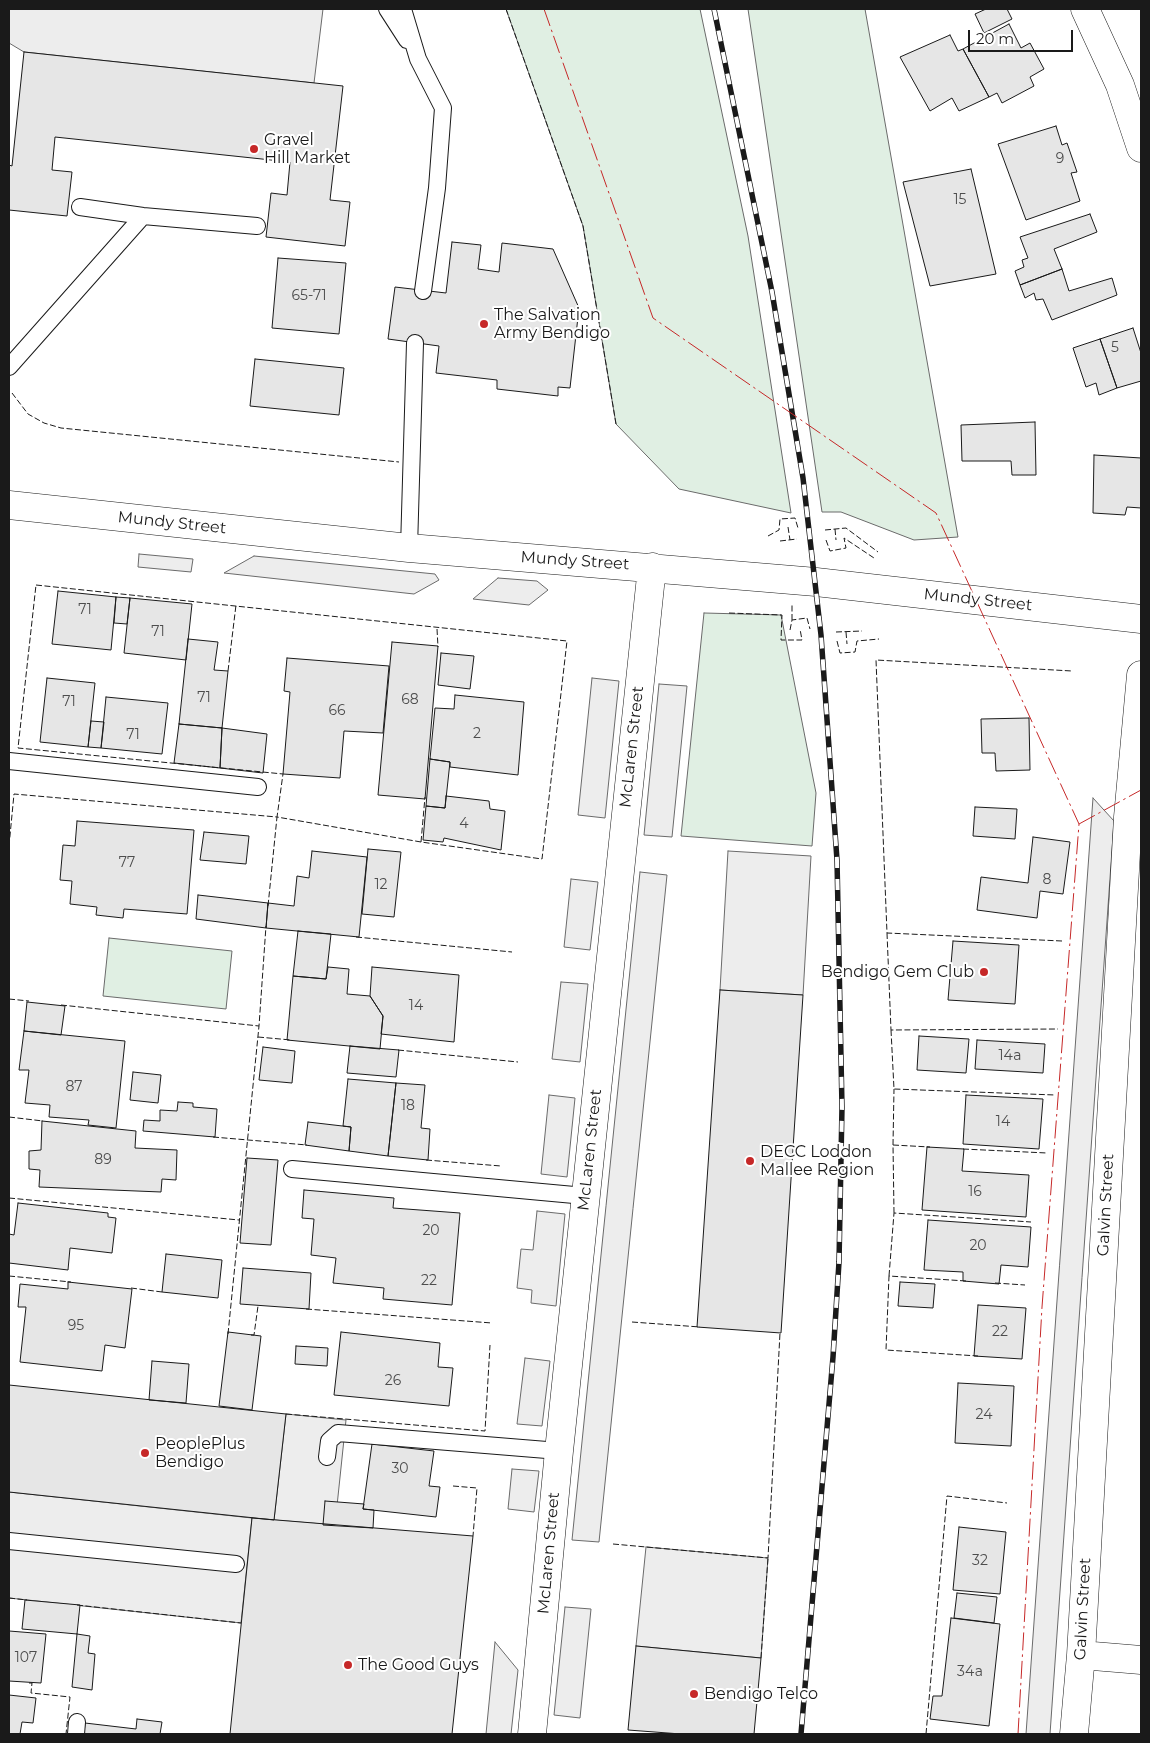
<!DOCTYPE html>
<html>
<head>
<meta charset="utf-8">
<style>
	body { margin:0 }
	#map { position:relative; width:1150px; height:1743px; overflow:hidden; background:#fff; font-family:Montserrat,sans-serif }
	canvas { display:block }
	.frame { position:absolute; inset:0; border:10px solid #1a1a1a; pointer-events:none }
	.scale { position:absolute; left:968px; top:30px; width:105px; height:22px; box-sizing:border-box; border:2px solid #1a1a1a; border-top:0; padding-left:6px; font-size:15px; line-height:18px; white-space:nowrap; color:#1a1a1a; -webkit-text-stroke:4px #fff; paint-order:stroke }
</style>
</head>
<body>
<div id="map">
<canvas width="1150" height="1743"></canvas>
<div class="frame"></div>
<div class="scale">20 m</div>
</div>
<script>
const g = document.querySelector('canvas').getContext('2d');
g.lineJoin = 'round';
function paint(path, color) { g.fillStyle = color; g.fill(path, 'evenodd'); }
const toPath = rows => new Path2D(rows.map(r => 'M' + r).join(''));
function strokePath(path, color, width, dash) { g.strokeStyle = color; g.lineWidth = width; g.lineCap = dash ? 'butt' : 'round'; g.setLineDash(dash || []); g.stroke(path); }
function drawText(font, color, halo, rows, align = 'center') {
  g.font = font + ' Montserrat,sans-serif'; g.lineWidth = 4; g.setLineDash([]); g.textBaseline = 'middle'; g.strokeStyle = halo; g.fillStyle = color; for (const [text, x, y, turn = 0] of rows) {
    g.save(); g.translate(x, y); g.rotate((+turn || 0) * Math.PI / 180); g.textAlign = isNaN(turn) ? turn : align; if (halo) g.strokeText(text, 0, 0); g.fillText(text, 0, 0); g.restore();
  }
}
const green = toPath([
	[506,9,700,9,748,236,791,513,679,489,616,424,583,226,506,9],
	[748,9,865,9,958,537,914,540,841,512,822,512,748,9],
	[704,613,781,615,816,793,812,846,681,836,704,613],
	[109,938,232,951,226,1009,103,996,109,938]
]);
paint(green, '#e0efe3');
strokePath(green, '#6a6a6a', 1);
const parking = toPath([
	[9,9,323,9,314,83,24,52,9,43,9,9],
	[139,554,193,559,191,572,138,567,139,554],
	[254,556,435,574,439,580,414,594,224,573,254,556],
	[498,578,537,581,548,590,529,605,473,599,498,578],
	[592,678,619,681,605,818,578,815,592,678],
	[659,684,687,686,672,837,644,835,659,684],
	[1093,798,1114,821,1050,1734,1026,1734,1093,798],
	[728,851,811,856,803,995,720,990,728,851],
	[640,872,667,875,599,1542,572,1540,640,872],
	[571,879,598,882,590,950,564,947,571,879],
	[561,982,588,984,580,1062,552,1059,561,982],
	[549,1095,575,1098,567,1177,541,1174,549,1095],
	[537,1211,565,1214,556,1306,531,1303,532,1290,517,1288,521,1249,533,1250,537,1211],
	[525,1358,550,1361,542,1426,517,1424,525,1358],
	[286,1414,346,1420,335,1525,274,1520,286,1414],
	[512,1469,539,1471,534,1512,508,1509,512,1469],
	[9,1492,252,1518,241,1623,9,1598,9,1492],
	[646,1547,768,1558,761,1658,636,1646,646,1547],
	[565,1607,591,1609,580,1718,554,1715,565,1607],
	[495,1642,518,1670,511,1734,486,1734,495,1642]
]);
paint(parking, '#ededed');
strokePath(parking, '#6a6a6a', 1);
const building = toPath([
	[986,9,1007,9,1012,19,984,33,975,14,986,9],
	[1009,24,1021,48,1030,43,1044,69,1030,77,1034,86,1002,103,997,93,989,97,963,49,1009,24],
	[950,35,958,51,963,49,989,97,959,111,952,98,930,111,900,57,950,35],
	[24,52,343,86,330,200,350,202,345,246,266,237,271,193,287,195,290,162,55,137,52,170,72,172,67,216,9,210,9,165,12,166,24,52],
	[1056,126,1062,145,1067,143,1077,172,1071,173,1080,201,1026,220,998,144,1056,126],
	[971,169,996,274,930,286,903,182,971,169],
	[1090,214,1097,232,1054,249,1062,269,1020,285,1015,271,1024,267,1022,260,1028,258,1020,237,1090,214],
	[452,242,481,245,478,269,499,272,502,243,553,249,579,308,570,388,558,387,558,396,497,389,497,380,436,373,439,346,388,339,395,287,446,293,452,242],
	[278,258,346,263,339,334,272,328,278,258],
	[1062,269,1069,291,1112,278,1117,295,1052,320,1043,299,1036,300,1034,293,1025,298,1020,285,1062,269],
	[1133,328,1141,353,1141,381,1117,388,1100,339,1133,328],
	[1100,339,1117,388,1099,395,1096,383,1086,387,1073,348,1100,339],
	[255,359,344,368,339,415,250,406,255,359],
	[1035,422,1036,475,1012,475,1011,461,962,461,961,425,1035,422],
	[1094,455,1141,458,1141,508,1127,507,1125,515,1093,513,1094,455],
	[58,591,116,597,111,650,52,644,58,591],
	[116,597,130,598,127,624,114,623,116,597],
	[130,598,192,604,186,660,124,653,130,598],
	[188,639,218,642,214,670,228,671,222,728,179,724,188,639],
	[392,642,438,646,425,799,378,795,392,642],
	[441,653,474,656,470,689,438,685,441,653],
	[287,658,389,666,383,733,344,731,340,778,283,774,290,692,284,691,287,658],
	[47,678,95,683,88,747,40,742,47,678],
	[455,695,524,702,518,775,450,767,450,762,430,759,435,708,454,709,455,695],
	[106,697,168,703,162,754,101,748,106,697],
	[1029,718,1030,770,996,771,995,753,982,753,981,719,1029,718],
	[91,721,104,722,101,748,88,747,91,721],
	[179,724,222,728,220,768,174,763,179,724],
	[222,728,267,734,263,773,220,768,222,728],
	[430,759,450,762,445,808,426,806,430,759],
	[446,796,489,801,490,809,505,811,501,850,444,838,443,842,423,840,426,806,445,808,446,796],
	[975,807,1017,809,1015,839,973,836,975,807],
	[77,821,194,830,187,914,124,909,123,918,96,915,97,907,70,904,72,881,60,880,63,845,75,846,77,821],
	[204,832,249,836,246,864,200,860,204,832],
	[1033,837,1070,842,1063,894,1040,891,1037,918,977,910,981,877,1028,883,1033,837],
	[368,849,401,852,394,917,362,914,368,849],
	[312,851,367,857,359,937,266,928,268,903,294,906,297,876,309,878,312,851],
	[198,895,268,903,266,928,196,919,198,895],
	[298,931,331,934,326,979,293,976,298,931],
	[953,941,1019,945,1015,1004,948,1000,953,941],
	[328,967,349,969,347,994,370,996,383,1016,380,1049,287,1040,293,976,326,979,328,967],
	[372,967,459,975,454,1042,381,1034,383,1016,370,996,372,967],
	[720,990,803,995,781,1333,697,1327,720,990],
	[27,1002,65,1006,61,1035,24,1031,27,1002],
	[24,1031,125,1041,116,1128,88,1125,89,1120,49,1117,50,1105,25,1103,29,1070,19,1070,24,1031],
	[919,1036,969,1039,966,1073,917,1070,919,1036],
	[977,1040,1045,1044,1043,1073,975,1069,977,1040],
	[350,1046,399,1050,396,1077,347,1073,350,1046],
	[263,1047,295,1051,292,1083,259,1080,263,1047],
	[133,1072,161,1075,158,1103,130,1100,133,1072],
	[348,1079,396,1083,388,1156,349,1151,351,1127,343,1126,348,1079],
	[396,1083,425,1085,421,1128,430,1129,428,1160,388,1156,396,1083],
	[966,1095,1043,1099,1039,1149,963,1144,966,1095],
	[178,1102,193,1103,193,1107,217,1109,215,1137,143,1131,144,1120,160,1121,160,1110,177,1111,178,1102],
	[42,1121,136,1131,135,1148,177,1150,176,1180,162,1179,161,1192,39,1187,40,1170,29,1169,29,1151,41,1150,42,1121],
	[308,1122,351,1127,349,1151,305,1145,308,1122],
	[927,1147,964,1149,962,1171,1029,1175,1026,1217,922,1210,927,1147],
	[247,1158,278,1160,271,1245,240,1243,247,1158],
	[304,1190,394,1198,393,1208,460,1213,452,1305,383,1299,384,1288,333,1283,336,1258,311,1255,314,1219,302,1218,304,1190],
	[18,1203,108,1213,108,1217,116,1218,112,1253,70,1248,68,1270,9,1263,9,1234,14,1235,18,1203],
	[928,1220,1031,1227,1028,1267,1001,1265,999,1284,963,1281,963,1272,924,1270,928,1220],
	[166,1254,222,1260,218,1298,162,1292,166,1254],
	[243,1268,311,1273,309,1309,240,1304,243,1268],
	[68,1282,132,1289,125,1348,105,1345,102,1371,20,1362,26,1307,18,1307,20,1284,68,1289,68,1282],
	[900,1282,935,1284,933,1308,898,1306,900,1282],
	[978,1305,1026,1308,1022,1359,974,1356,978,1305],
	[228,1332,261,1336,252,1410,219,1406,228,1332],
	[341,1332,440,1343,438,1367,453,1368,449,1406,334,1395,341,1332],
	[296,1346,328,1348,327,1366,295,1364,296,1346],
	[152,1361,189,1364,186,1403,149,1400,152,1361],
	[958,1383,1014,1386,1011,1446,955,1443,958,1383],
	[9,1385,286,1414,274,1520,9,1492,9,1385],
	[372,1444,434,1451,429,1486,440,1487,436,1517,363,1509,372,1444],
	[325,1501,364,1504,363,1509,374,1510,373,1528,323,1525,325,1501],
	[252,1518,473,1536,452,1734,230,1734,252,1518],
	[959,1527,1006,1532,1000,1594,953,1590,959,1527],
	[957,1593,997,1597,994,1623,954,1618,957,1593],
	[25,1600,80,1605,77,1634,22,1629,25,1600],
	[951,1618,1000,1624,989,1726,930,1719,933,1696,942,1696,951,1618],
	[9,1631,46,1634,41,1683,9,1681,9,1631],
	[77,1634,90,1636,88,1653,95,1654,92,1690,72,1687,77,1634],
	[636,1646,761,1658,754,1734,681,1734,628,1730,636,1646],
	[9,1695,36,1698,33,1723,22,1722,20,1734,9,1734,9,1695],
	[137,1719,162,1722,160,1734,84,1734,85,1723,136,1729,137,1719]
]);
paint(building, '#e6e6e6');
strokePath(building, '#1a1a1a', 1);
const lane = toPath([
	[387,9,407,40],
	[403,9,418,59,443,108,437,188,423,291],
	[80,207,143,216,257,226],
	[9,367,143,216],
	[409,548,415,343],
	[9,761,258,787],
	[292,1169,585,1196],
	[327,1457,329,1441,338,1433,559,1451],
	[9,1541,236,1564],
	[76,1734,77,1722]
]);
const street = toPath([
	[1085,9,1120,85,1141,148],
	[9,505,409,548,816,582,1141,619],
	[1081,1655,1141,1660],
	[532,1734,559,1451,652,567],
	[1074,1734,1081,1655,1128,817,1141,675]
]);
strokePath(lane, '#1a1a1a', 18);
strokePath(street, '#1a1a1a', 29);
strokePath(lane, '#fff', 16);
strokePath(street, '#fff', 28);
const rail = toPath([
	[714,9,772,292,803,478,821,635,837,860,842,1107,839,1262,833,1357,801,1734]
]);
strokePath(rail, '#1a1a1a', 5.5);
strokePath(rail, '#fff', 4, [11]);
strokePath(toPath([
	[506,9,583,226,616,424],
	[12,393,28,414,44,423,61,428,399,462],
	[788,527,790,540],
	[835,529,836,540],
	[825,530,846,528,878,552],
	[768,536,779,530,780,519,795,518,798,528],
	[826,540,830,551,846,548,844,538,874,558],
	[780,541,797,539],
	[36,585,567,641,542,859,421,842,277,817,283,774,18,748,36,585],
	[729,613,782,615,781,640,802,640,800,629],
	[792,620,792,605],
	[437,629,438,647],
	[790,630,792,620,807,618,810,629],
	[836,632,862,631],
	[846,632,847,644],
	[837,641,840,653,855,652,857,641,879,639],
	[228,671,236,605],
	[421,842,425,797],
	[9,846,14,794,277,817,268,906],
	[887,933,891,1030,1058,1029],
	[356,937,512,952],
	[1062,941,887,933,876,660,1072,671],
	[9,999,29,1001],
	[61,1005,259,1026],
	[891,1030,894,1089,1055,1095],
	[258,1037,291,1040],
	[398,1050,518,1062],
	[9,1117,43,1121],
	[213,1137,307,1145],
	[893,1145,894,1089],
	[963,1149,1047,1153],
	[426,1160,501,1166],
	[9,1198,239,1220],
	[894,1213,893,1145,930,1147],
	[9,1276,71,1282],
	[889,1276,894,1213,1031,1222],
	[966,1281,889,1276,886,1350,978,1356],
	[995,1283,1025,1285],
	[131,1288,162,1292],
	[306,1309,492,1323],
	[632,1322,700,1327],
	[228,1334,259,1026,266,926],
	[251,1335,254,1335,258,1306],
	[286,1414,485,1431,490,1345],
	[453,1486,477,1488,473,1536],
	[613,1544,768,1558,780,1333],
	[9,1598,27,1600],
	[77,1605,241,1623],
	[761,1658,768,1558],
	[29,1683,32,1683,31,1693,70,1697,66,1734],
	[926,1734,947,1496,1007,1503]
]), '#1a1a1a', 1, [6, 2.5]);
strokePath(toPath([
	[544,9,653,318,936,513,1079,824,1042,1307,1018,1734],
	[1079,824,1141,790]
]), '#c62828', 1, [18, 4, 2.5, 4]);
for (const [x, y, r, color] of [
	[254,149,5,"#c62828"],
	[484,324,5,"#c62828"],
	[984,972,5,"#c62828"],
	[750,1161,5,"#c62828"],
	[145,1453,5,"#c62828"],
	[348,1665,5,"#c62828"],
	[694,1694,5,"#c62828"]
]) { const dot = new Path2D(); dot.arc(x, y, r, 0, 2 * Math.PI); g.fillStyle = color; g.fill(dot); strokePath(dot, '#fff', 2); }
drawText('14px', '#4d4d4d', null, [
	["9",1060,159],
	["15",960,200],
	["65-71",309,296],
	["5",1115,348],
	["71",85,610],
	["71",158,632],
	["71",204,698],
	["68",410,700],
	["71",69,702],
	["66",337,711],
	["2",477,734],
	["71",133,735],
	["4",464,824],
	["77",127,863],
	["8",1047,880],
	["12",381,885],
	["14",416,1006],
	["14a",1010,1056],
	["87",74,1087],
	["18",408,1106],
	["14",1003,1122],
	["89",103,1160],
	["16",975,1192],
	["20",431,1231],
	["20",978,1246],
	["22",429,1281],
	["95",76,1326],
	["22",1000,1332],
	["26",393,1381],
	["24",984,1415],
	["30",400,1469],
	["32",980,1561],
	["107",26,1658],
	["34a",970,1672]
]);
drawText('16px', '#1a1a1a', '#fff', [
	["Gravel",264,140],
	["Hill Market",264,158],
	["The Salvation",494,315],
	["Army Bendigo",494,333],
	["Bendigo Gem Club",974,972,"right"],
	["DECC Loddon",760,1152],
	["Mallee Region",760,1170],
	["PeoplePlus",155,1444],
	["Bendigo",155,1462],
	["The Good Guys",358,1665],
	["Bendigo Telco",704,1694]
], 'left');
drawText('16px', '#1a1a1a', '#fff', [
	["Mundy Street",172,523,6],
	["Mundy Street",575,561,4],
	["Mundy Street",978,600,6],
	["McLaren Street",632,747,-84],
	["McLaren Street",590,1150,-84],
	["Galvin Street",1106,1205,-87],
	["McLaren Street",549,1553,-85],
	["Galvin Street",1083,1609,-87]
]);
</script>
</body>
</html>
